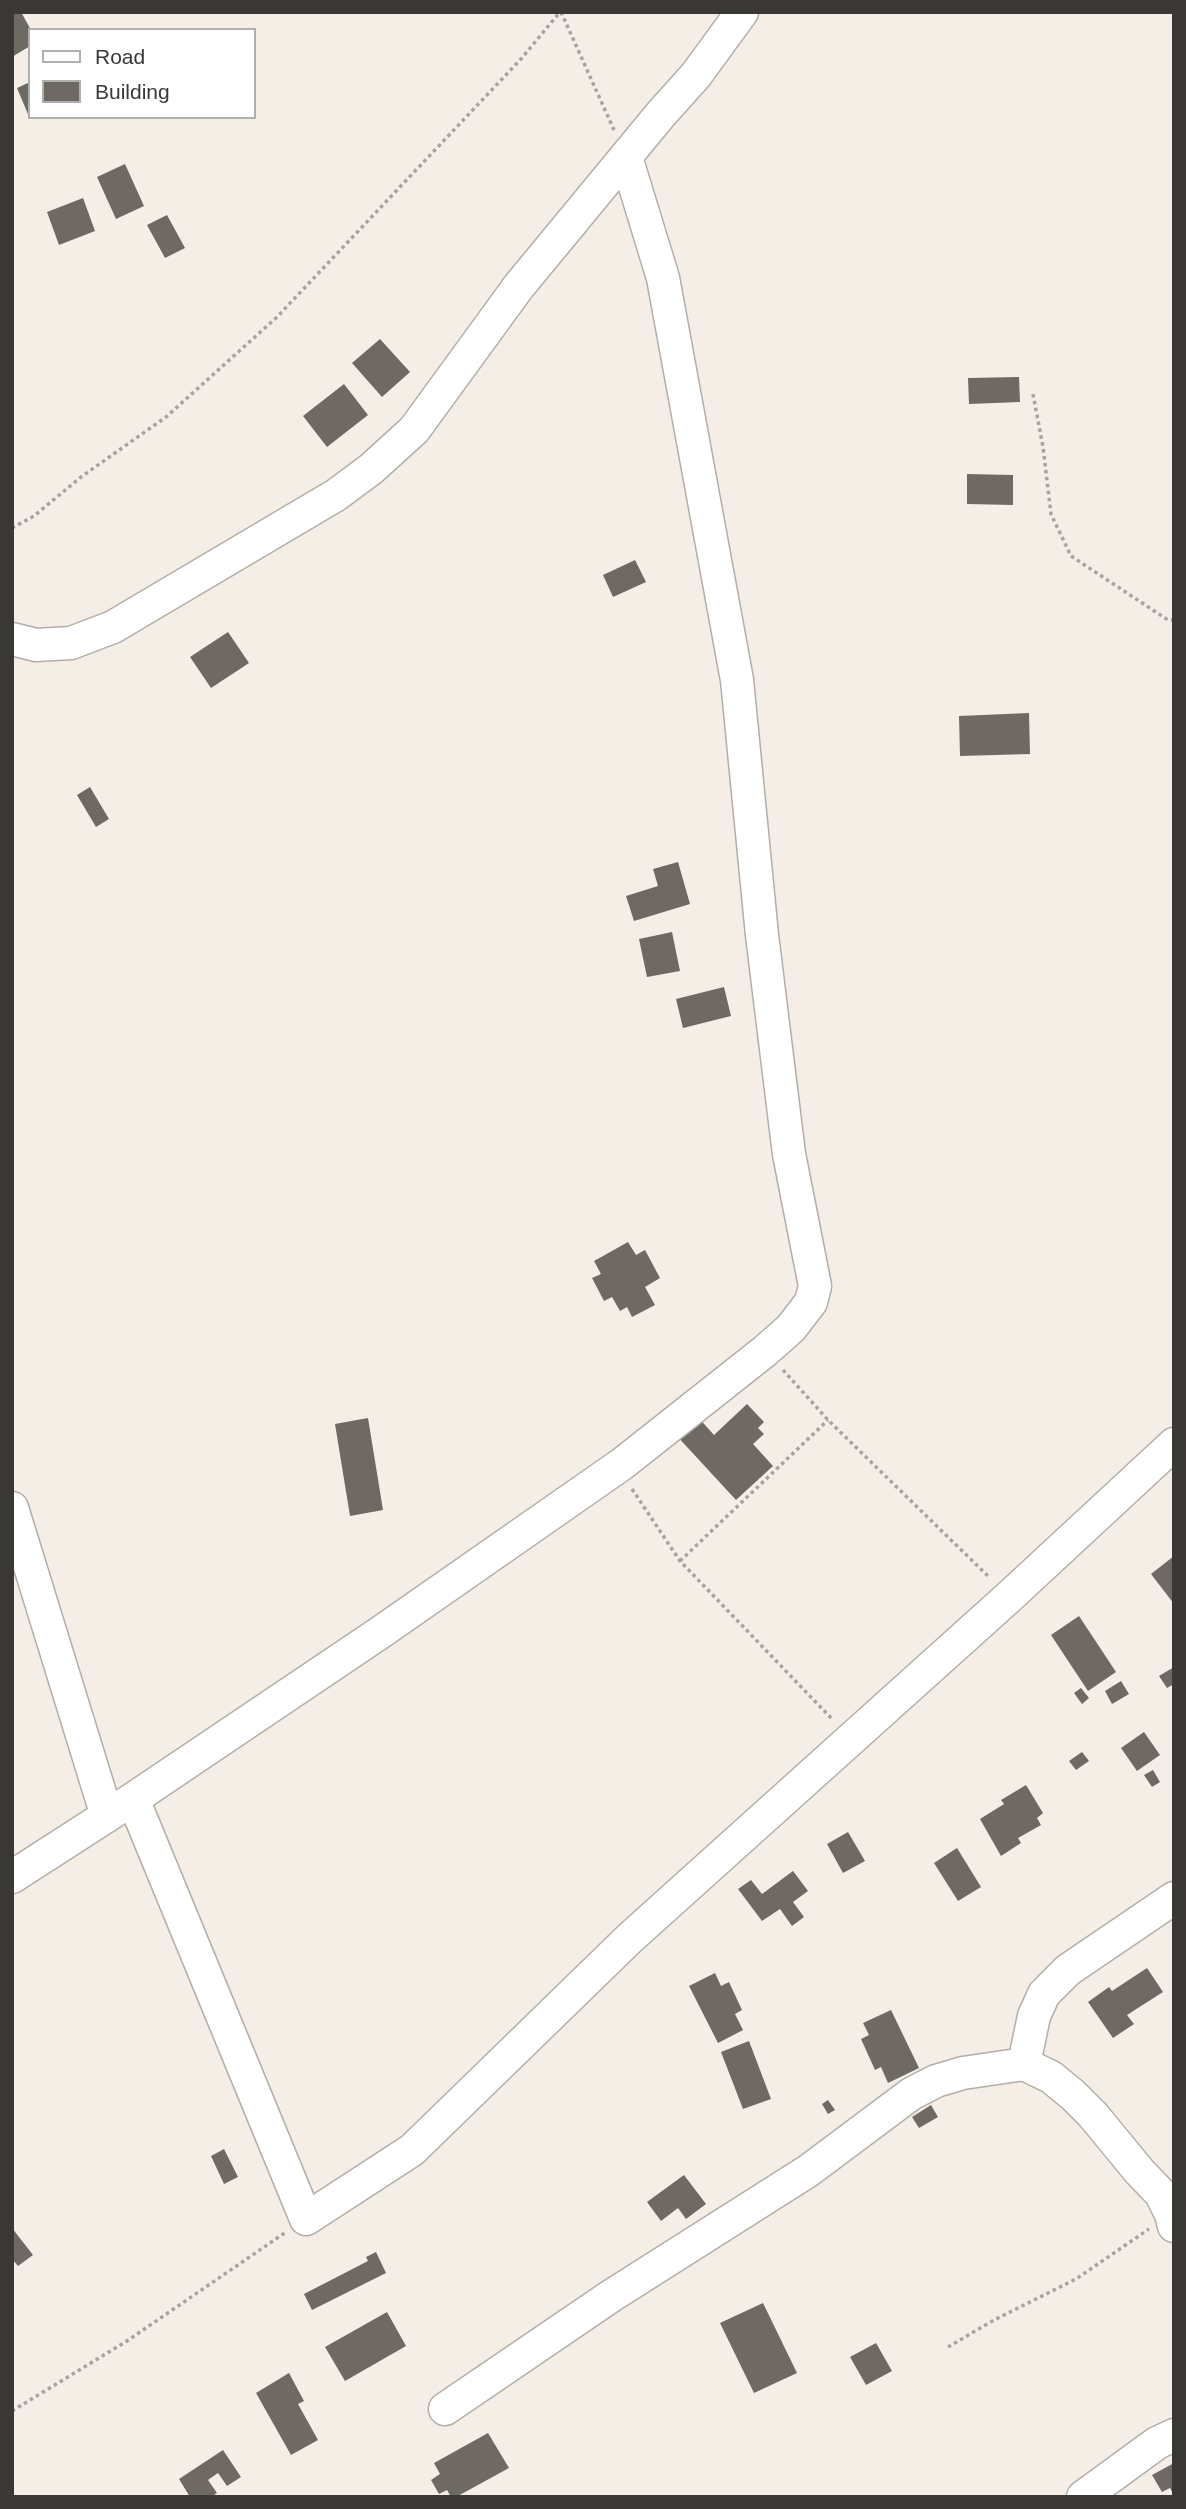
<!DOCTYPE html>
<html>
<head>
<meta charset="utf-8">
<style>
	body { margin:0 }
	#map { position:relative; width:1186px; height:2509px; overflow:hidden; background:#f4eee7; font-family:Arial,sans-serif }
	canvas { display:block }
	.frame { position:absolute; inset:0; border:14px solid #3a3835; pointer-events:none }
	.legend { position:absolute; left:28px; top:28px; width:228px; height:91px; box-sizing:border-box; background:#fff; border:2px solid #b0afae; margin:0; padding:9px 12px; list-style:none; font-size:21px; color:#3a3835 }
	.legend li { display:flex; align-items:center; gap:14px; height:35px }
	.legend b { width:35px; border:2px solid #b0afae }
</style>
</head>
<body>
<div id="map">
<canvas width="1186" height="2509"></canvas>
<div class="frame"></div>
<ul class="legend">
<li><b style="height:9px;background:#fff"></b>Road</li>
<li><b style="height:19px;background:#6e6962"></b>Building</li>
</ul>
</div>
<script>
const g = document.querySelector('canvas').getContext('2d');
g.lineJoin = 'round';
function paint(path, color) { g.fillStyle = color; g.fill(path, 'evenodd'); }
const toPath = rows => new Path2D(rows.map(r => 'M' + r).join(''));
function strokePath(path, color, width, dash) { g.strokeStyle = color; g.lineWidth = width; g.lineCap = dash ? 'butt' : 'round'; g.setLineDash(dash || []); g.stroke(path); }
paint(toPath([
	[12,12,21,12,31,30,30,46,12,57],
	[30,82,30,119,17,88],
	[125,164,144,206,116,219,97,177],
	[83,198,95,231,59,245,47,212],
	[167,215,185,248,165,258,147,225],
	[380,339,410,372,382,397,352,363],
	[1019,377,1020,402,969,404,968,378],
	[344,384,368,415,327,447,303,416],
	[967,474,1013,475,1013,505,967,504],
	[635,560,646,582,613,597,603,575],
	[228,632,249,663,211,688,190,657],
	[1029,713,1030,754,960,756,959,716],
	[90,787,109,819,96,827,77,795],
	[678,862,690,904,634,921,626,896,658,886,653,869],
	[672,932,680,971,647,977,639,939],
	[724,987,731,1016,683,1028,676,999],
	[628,1242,636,1255,645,1250,660,1278,645,1287,655,1305,632,1317,627,1307,620,1311,612,1297,604,1301,592,1278,601,1274,594,1261],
	[747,1404,764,1422,758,1428,764,1434,753,1444,773,1466,736,1500,676,1435,697,1416,714,1435],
	[368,1418,383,1510,350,1516,335,1424],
	[1174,1556,1174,1604,1151,1574],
	[1079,1616,1116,1672,1088,1691,1051,1635],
	[1174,1667,1174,1684,1167,1688,1159,1676],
	[1121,1681,1129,1694,1112,1704,1105,1691],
	[1081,1688,1089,1698,1082,1704,1074,1693],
	[1144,1732,1160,1755,1137,1771,1121,1748],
	[1082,1752,1089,1761,1076,1770,1069,1761],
	[1153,1770,1160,1782,1152,1787,1144,1775],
	[1026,1785,1043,1813,1037,1818,1041,1825,1018,1838,1021,1843,1001,1856,980,1819,1004,1804,1001,1800],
	[848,1832,865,1861,843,1873,827,1844],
	[957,1848,981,1887,958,1901,934,1863],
	[793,1871,808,1891,793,1902,804,1917,792,1926,780,1909,762,1921,738,1889,751,1880,762,1894],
	[1147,1968,1163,1992,1127,2015,1134,2024,1113,2038,1088,2002,1109,1987,1112,1991],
	[715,1973,721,1986,729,1982,742,2010,735,2014,743,2030,718,2043,689,1986],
	[891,2010,919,2068,888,2083,881,2067,875,2070,861,2039,869,2035,863,2023],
	[749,2041,771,2099,743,2109,721,2052],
	[828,2100,835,2110,828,2114,822,2104],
	[931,2105,938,2117,919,2128,912,2117],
	[224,2149,238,2177,224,2184,211,2156],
	[684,2175,706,2204,686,2219,678,2208,661,2221,647,2202],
	[12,2228,33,2255,18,2266,12,2259],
	[376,2252,386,2273,312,2310,304,2294,368,2261,366,2257],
	[763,2303,797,2373,754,2393,720,2323],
	[387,2312,406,2346,345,2381,325,2347],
	[876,2343,892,2371,866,2385,850,2357],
	[289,2373,304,2401,298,2404,318,2440,291,2455,256,2393],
	[488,2433,509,2468,456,2497,451,2497,447,2490,439,2494,431,2480,440,2474,434,2463],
	[223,2450,241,2477,227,2486,218,2473,208,2480,217,2493,211,2497,190,2497,179,2479],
	[1174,2463,1174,2495,1170,2488,1162,2492,1152,2475]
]), '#6e6962');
const minor = toPath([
	[12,639,36,645,71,643,113,627,336,495,371,469,414,430,519,286,661,114,696,75,742,12],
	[12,1508,107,1816],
	[133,1799,306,2219,412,2150,630,1938,1009,1597,1174,1444],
	[12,1877,133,1799,381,1632,622,1464,765,1351,791,1328,811,1302,815,1286,789,1154,762,935,737,680,663,278,626,157],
	[1024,2064,1034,2016,1044,1994,1068,1970,1174,1898],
	[445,2409,611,2296,808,2171,911,2094,936,2081,963,2073,1024,2064,1051,2077,1073,2095,1093,2115,1139,2171,1161,2194,1171,2214,1174,2226],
	[1083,2497,1157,2443,1174,2435]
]);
strokePath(minor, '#b3aea7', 35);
strokePath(toPath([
	[561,12,614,130],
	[1033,394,1043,447,1051,514,1071,556,1168,620,1174,620],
	[12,528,34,516,81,477,166,417,276,318,521,59,560,12],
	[783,1370,828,1420,990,1578],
	[632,1489,680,1561,833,1720],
	[680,1561,828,1420],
	[948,2347,994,2320,1076,2279,1149,2229],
	[12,2411,127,2341,286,2232]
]), '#a7a39d', 3.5, [3.5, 3.5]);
strokePath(minor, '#fff', 32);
</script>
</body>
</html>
